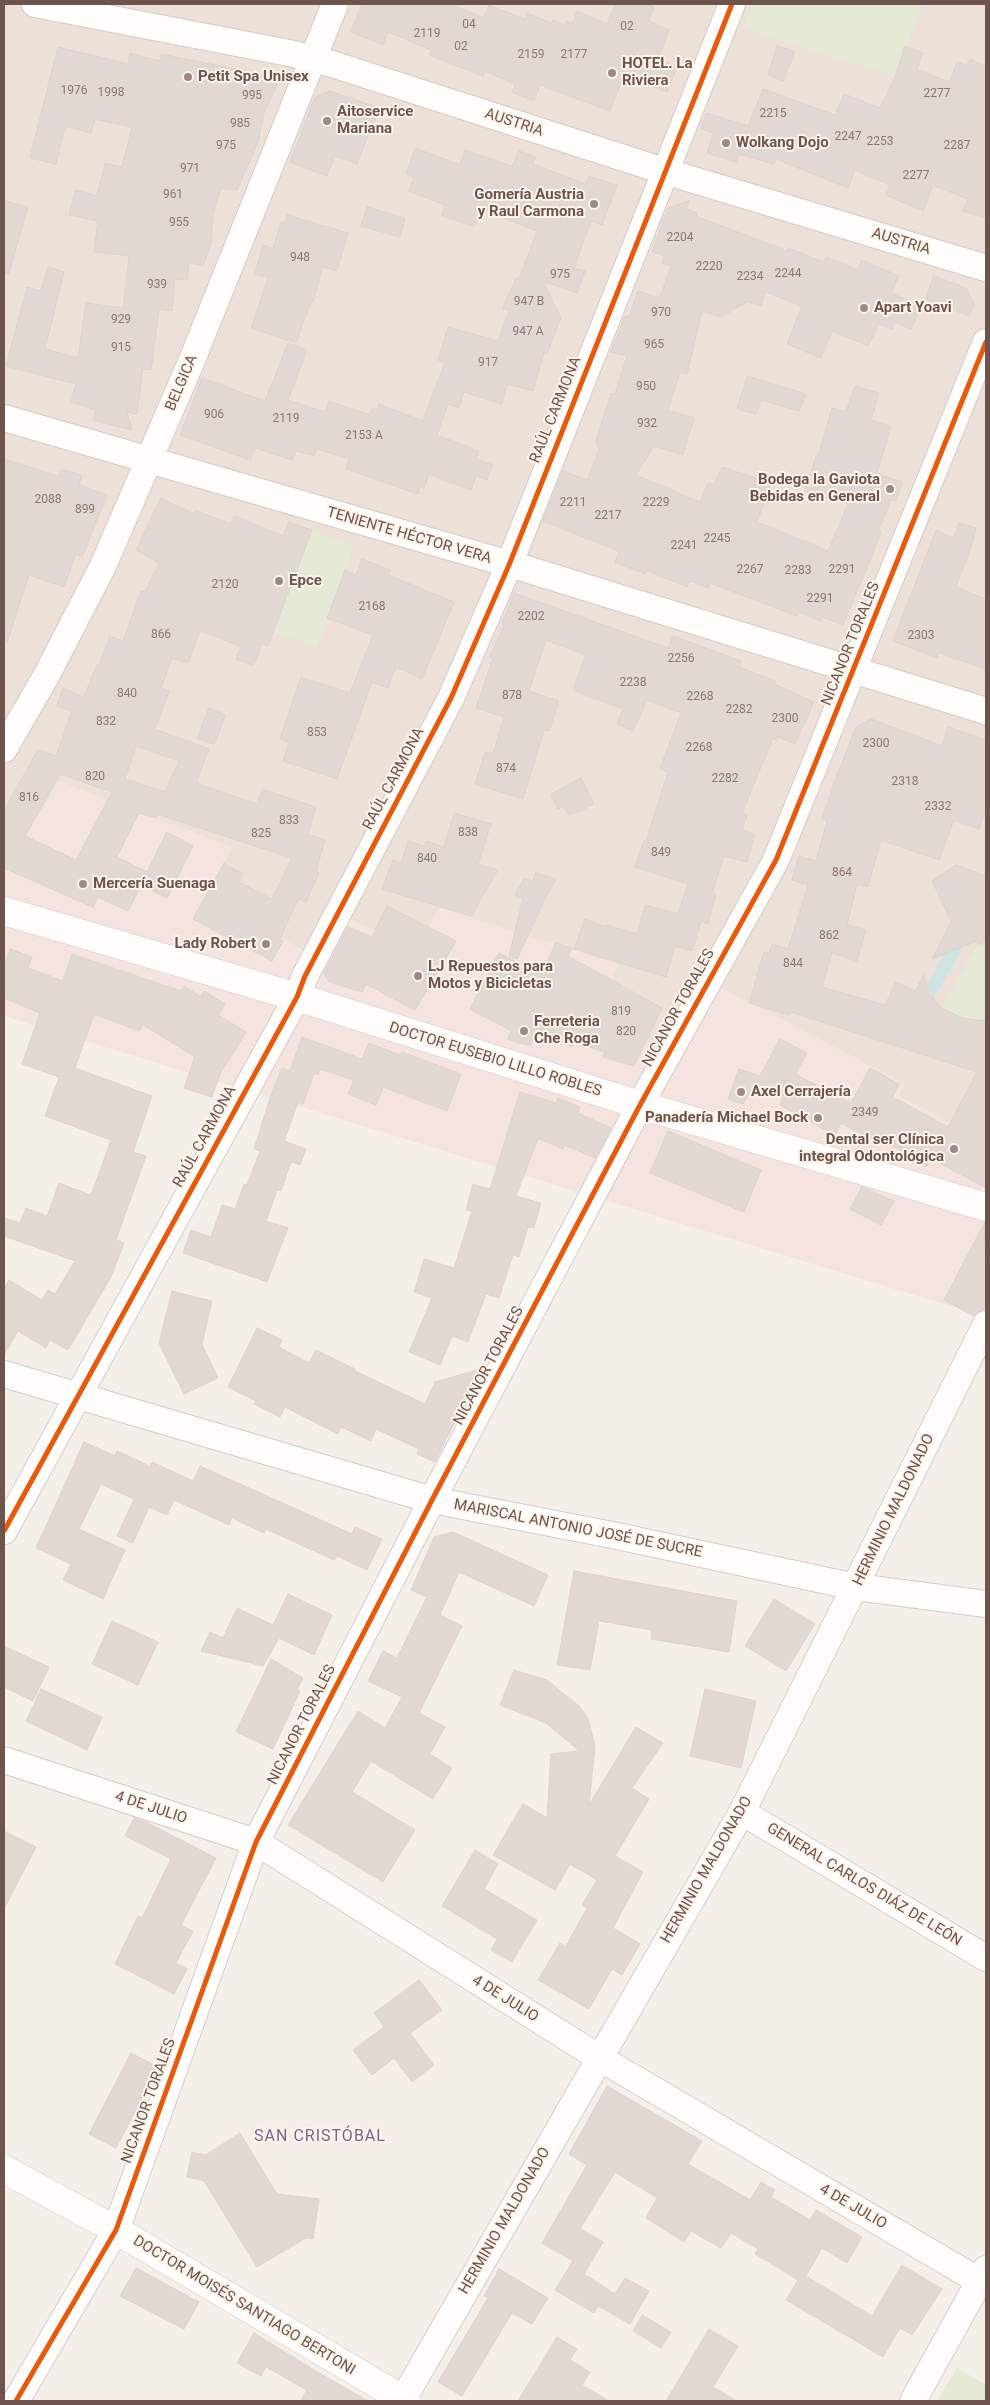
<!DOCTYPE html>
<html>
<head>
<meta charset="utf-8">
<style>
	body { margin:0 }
	#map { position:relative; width:990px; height:2405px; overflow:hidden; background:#f5efea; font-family:Roboto,sans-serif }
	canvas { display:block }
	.frame { position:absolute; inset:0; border:5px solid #6f544e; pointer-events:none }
</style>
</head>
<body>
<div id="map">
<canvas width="990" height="2405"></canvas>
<div class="frame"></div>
</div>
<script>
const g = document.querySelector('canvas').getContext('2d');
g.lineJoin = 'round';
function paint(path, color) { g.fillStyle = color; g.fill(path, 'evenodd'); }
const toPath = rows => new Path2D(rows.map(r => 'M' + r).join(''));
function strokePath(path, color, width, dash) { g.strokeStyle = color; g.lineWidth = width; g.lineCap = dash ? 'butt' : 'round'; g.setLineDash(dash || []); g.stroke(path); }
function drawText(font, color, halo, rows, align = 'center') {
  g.font = font + ' Roboto,sans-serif'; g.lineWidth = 4; g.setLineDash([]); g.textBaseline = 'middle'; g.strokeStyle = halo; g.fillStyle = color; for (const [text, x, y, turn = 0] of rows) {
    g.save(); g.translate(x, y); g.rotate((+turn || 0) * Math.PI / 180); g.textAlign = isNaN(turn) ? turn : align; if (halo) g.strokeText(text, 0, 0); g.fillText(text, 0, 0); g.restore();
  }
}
paint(toPath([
	[4,4,986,4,986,1141,898,1096,905,1084,709,982,666,1057,593,1018,618,965,439,909,418,947,308,953,256,925,214,885,231,847,4,872]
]), '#ede0d8');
paint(toPath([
	[59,781,232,847,214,885,256,925,308,953,329,911,418,947,440,908,618,964,593,1018,666,1057,708,981,906,1084,899,1096,986,1141,986,1180,974,1203,986,1207,986,1317,4,1016,4,872]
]), '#f4e3df');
paint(toPath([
	[752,4,922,4,895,77,742,28],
	[312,530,354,546,317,647,273,632],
	[978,944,986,947,986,1021,962,1018,942,1008],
	[957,2368,986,2385,986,2401,937,2401]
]), '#e5ead6');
paint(toPath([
	[964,945,934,998,927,987,943,955]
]), '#cee4e2');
const building = toPath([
	[362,4,450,4,484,18,489,5,525,19,527,13,551,23,553,20,565,25,567,21,573,23,577,11,607,24,615,4,645,4,654,7,649,21,669,30,658,59,677,66,667,92,624,75,610,111,540,85,534,101,512,92,515,84,485,71,483,76,429,55,431,50,388,32,383,45,351,32,362,4],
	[777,46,795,51,783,81,768,75,777,46],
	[905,46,923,53,917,70,950,82,957,62,967,66,970,59,986,66,986,218,963,211,968,199,933,185,923,211,886,195,890,185,855,170,848,188,776,159,774,164,739,154,736,162,707,153,713,133,701,129,706,113,748,126,763,89,835,115,844,94,880,108,895,77,905,46],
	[58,47,128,64,130,53,160,61,161,54,280,78,264,113,258,142,237,190,221,188,213,214,211,244,203,266,189,263,187,280,175,279,172,311,159,309,151,370,143,369,137,414,127,412,132,430,93,420,96,410,71,402,76,384,6,366,27,287,41,291,48,267,64,272,45,349,78,358,86,303,123,308,129,256,94,252,98,221,69,215,75,190,97,196,105,163,122,167,132,127,95,119,91,133,65,126,56,164,30,158,58,47],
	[330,91,379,108,357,164,335,156,327,176,290,162,315,97,330,91],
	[415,148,460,165,465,150,512,166,519,151,536,157,533,164,586,184,588,176,617,185,602,225,591,221,574,268,585,271,577,293,543,281,561,318,547,354,544,353,533,391,507,384,502,404,464,392,459,408,448,404,437,435,479,451,476,459,493,465,487,480,476,476,471,490,429,474,424,488,420,486,418,494,346,469,349,459,317,449,314,456,296,451,292,460,255,448,250,460,180,435,202,378,265,401,288,343,307,350,288,400,325,412,329,401,370,415,372,408,377,409,379,404,423,421,445,362,438,360,448,327,498,341,509,311,503,308,516,278,519,279,537,231,481,209,474,227,442,215,445,205,408,191,414,177,406,174,415,148],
	[4,201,28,207,9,273,4,273,4,201],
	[689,201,686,209,697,213,696,216,787,251,788,248,824,262,826,257,858,270,862,260,899,276,891,293,921,306,911,329,895,322,892,329,879,324,868,346,832,331,821,358,787,344,802,306,765,292,761,306,747,302,721,317,702,311,687,374,680,372,668,410,694,418,683,455,654,446,636,475,700,502,708,483,713,485,722,467,771,483,757,522,828,551,848,504,805,491,816,456,818,457,832,408,846,412,855,386,879,393,871,420,891,426,877,474,902,482,896,501,891,500,878,531,881,532,866,570,843,625,822,617,821,621,799,612,797,616,710,583,708,588,690,581,687,587,646,570,645,574,615,562,619,551,543,521,563,471,587,480,599,451,596,441,611,393,615,394,627,356,611,352,625,316,629,317,638,291,660,298,671,266,662,263,664,256,652,252,668,208,689,201],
	[367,207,405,218,400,237,361,226,367,207],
	[287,215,348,233,337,271,323,267,313,302,311,301,296,343,251,328,268,278,255,274,263,245,273,249,281,222,285,223,287,215],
	[934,276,966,288,974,304,970,316,925,299,934,276],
	[747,376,806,394,799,411,761,400,756,414,737,409,747,376],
	[4,459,58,476,61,469,82,475,79,485,107,495,82,557,76,554,64,587,29,575,7,643,4,642,4,459],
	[161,498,194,514,195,510,231,524,234,516,283,536,288,522,312,530,268,646,262,644,253,666,236,659,241,647,200,630,188,663,172,658,161,688,169,691,155,729,209,749,196,783,257,804,262,789,316,807,308,834,325,840,316,871,319,873,306,902,298,899,280,939,283,941,272,961,193,919,224,863,243,874,239,882,272,899,292,858,157,814,156,818,139,813,117,857,147,872,167,832,193,846,167,898,141,885,128,911,98,897,93,907,4,868,4,810,38,750,56,756,72,711,57,706,63,688,84,697,97,664,99,666,110,636,123,641,141,591,145,592,159,563,136,550,161,498],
	[136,746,179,761,165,792,125,779,136,746],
	[60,774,112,792,76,860,25,836,60,774],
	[959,523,976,528,972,544,956,587,986,599,986,669,939,653,937,658,893,641,936,530,954,538,959,523],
	[362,559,390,570,388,575,454,602,422,679,396,667,388,688,372,682,337,779,283,761,289,742,280,739,301,677,350,693,373,635,327,618,345,570,356,575,362,559],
	[514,593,668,648,673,636,741,661,739,667,776,681,774,684,814,702,795,744,777,736,776,740,773,738,742,813,747,815,742,830,755,834,747,862,724,856,712,893,716,894,708,924,701,921,692,951,675,946,666,977,574,949,585,919,606,927,607,925,637,934,645,905,678,914,688,884,635,867,644,840,646,841,668,772,660,769,681,713,647,700,633,731,617,724,623,709,573,690,586,655,546,640,529,691,559,701,549,731,544,730,523,799,475,784,485,752,493,754,504,717,476,708,493,658,490,657,504,625,502,624,514,593],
	[209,708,226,715,214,744,197,738,209,708],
	[871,719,942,746,948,727,986,740,986,809,979,829,954,820,939,860,881,840,868,887,857,884,847,925,866,930,857,961,832,953,822,987,885,1005,896,982,915,991,924,975,929,993,942,1008,962,1018,986,1021,986,1188,931,1158,927,1166,873,1135,871,1139,841,1123,835,1135,780,1105,783,1100,755,1085,743,1104,728,1099,739,1069,760,1076,780,1039,807,1053,795,1074,851,1103,870,1068,899,1084,893,1097,948,1127,977,1072,791,1012,789,1015,749,1003,764,952,769,953,772,944,788,949,808,885,792,880,799,856,816,861,827,821,822,819,837,775,856,727,871,719],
	[581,778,594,804,569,816,564,806,558,809,551,794,581,778],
	[454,813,491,824,478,864,498,870,471,916,382,889,393,860,401,863,408,841,424,846,426,841,444,847,454,813],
	[956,865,986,876,986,935,982,944,974,942,932,959,951,921,932,881,956,865],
	[536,873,556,879,545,899,517,959,509,956,523,898,515,895,524,878,533,881,536,873],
	[387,906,456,941,415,1010,366,984,362,992,329,982,324,973,348,927,372,937,387,906],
	[556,943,572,948,568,956,662,1008,634,1066,603,1057,605,1052,575,1042,572,1047,538,1030,530,1046,507,1039,512,1031,470,1009,499,953,541,974,556,943],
	[10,949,32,957,28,968,63,981,72,954,181,991,184,986,201,997,204,991,225,1004,218,1015,246,1032,220,1074,212,1097,184,1088,195,1057,142,1024,140,1031,94,1014,75,1068,152,1096,133,1152,146,1156,116,1240,124,1243,111,1277,68,1350,50,1340,46,1348,18,1331,4,1355,4,1289,9,1280,42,1300,48,1290,55,1294,75,1261,4,1236,4,1218,20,1223,26,1208,47,1216,59,1183,91,1195,111,1140,45,1116,59,1077,22,1064,40,1013,4,998,4,968,10,949],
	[302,1037,362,1059,369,1043,400,1055,402,1052,461,1074,447,1111,383,1087,376,1105,348,1094,354,1080,320,1069,318,1075,314,1073,303,1104,298,1102,284,1141,306,1149,300,1165,291,1162,281,1191,277,1190,266,1221,288,1228,267,1282,183,1253,191,1230,211,1237,222,1205,235,1209,244,1184,247,1185,260,1151,254,1149,270,1098,282,1068,290,1071,302,1037],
	[520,1092,556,1103,558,1098,580,1107,578,1113,611,1128,595,1158,565,1145,563,1149,538,1138,516,1196,541,1203,534,1228,528,1227,519,1257,513,1255,499,1298,486,1294,468,1342,452,1336,440,1365,409,1352,432,1298,414,1292,424,1259,454,1268,472,1211,466,1210,473,1184,490,1189,520,1092],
	[668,1131,761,1170,744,1212,650,1173,668,1131],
	[862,1187,894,1201,881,1225,850,1209,862,1187],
	[985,1222,986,1305,984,1309,974,1316,944,1300,985,1222],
	[172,1291,212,1301,202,1344,218,1378,184,1394,159,1343,172,1291],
	[257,1328,282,1340,279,1347,309,1363,316,1350,355,1369,355,1371,425,1404,435,1382,481,1369,435,1462,417,1454,419,1449,376,1429,371,1441,341,1427,338,1434,285,1407,280,1417,254,1404,256,1401,228,1387,257,1328],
	[84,1442,115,1456,117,1451,150,1466,152,1462,193,1481,200,1466,352,1534,355,1527,382,1539,367,1570,337,1556,334,1560,266,1529,264,1533,232,1518,229,1525,174,1500,167,1515,149,1507,133,1543,117,1536,134,1499,101,1484,79,1529,125,1550,103,1599,63,1580,71,1564,36,1548,84,1442],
	[453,1532,548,1575,534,1606,459,1572,440,1615,462,1626,419,1713,445,1727,430,1754,452,1768,433,1799,371,1761,352,1792,415,1830,383,1882,288,1825,358,1711,385,1728,402,1697,368,1681,383,1651,397,1658,427,1597,411,1590,434,1537,453,1532],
	[574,1571,737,1601,729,1652,651,1639,652,1630,599,1621,590,1670,557,1665,574,1571],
	[288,1594,332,1615,314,1655,279,1638,263,1666,201,1651,210,1632,223,1638,237,1608,273,1625,288,1594],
	[774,1599,815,1624,786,1671,745,1646,774,1599],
	[112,1621,158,1642,138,1685,92,1664,112,1621],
	[4,1646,49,1667,33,1701,4,1687,4,1646],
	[271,1659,303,1678,297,1690,300,1691,273,1749,236,1732,271,1659],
	[514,1670,547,1680,579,1706,588,1718,595,1746,589,1805,636,1727,663,1743,632,1788,649,1799,615,1856,643,1872,613,1928,640,1944,622,1975,612,1969,589,2009,538,1980,560,1943,566,1946,587,1908,582,1905,597,1880,570,1864,555,1890,493,1855,523,1804,547,1818,551,1754,579,1751,546,1723,500,1705,514,1670],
	[41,1689,102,1717,87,1750,26,1721,41,1689],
	[705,1689,756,1701,741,1768,690,1756,705,1689],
	[134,1818,148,1823,216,1858,181,1925,193,1931,176,1963,187,1969,174,1994,115,1964,138,1916,142,1918,171,1859,125,1836,134,1818],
	[4,1831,36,1847,4,1909,4,1831],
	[475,1850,498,1864,484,1889,537,1920,512,1962,491,1950,497,1939,442,1906,475,1850],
	[419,1980,442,2010,410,2033,434,2065,412,2082,394,2058,372,2075,353,2050,384,2027,374,2013,419,1980],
	[131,2053,158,2067,116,2148,89,2134,131,2053],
	[607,2086,702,2141,688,2164,750,2200,761,2182,775,2190,771,2197,810,2220,816,2210,862,2237,847,2263,822,2248,806,2276,872,2316,902,2265,942,2289,912,2335,900,2328,883,2357,786,2300,798,2280,755,2254,758,2249,731,2233,721,2248,691,2231,684,2242,657,2225,646,2218,657,2198,615,2172,580,2229,603,2242,584,2274,615,2294,625,2278,649,2291,630,2324,598,2306,594,2313,555,2290,573,2261,542,2243,587,2165,569,2154,607,2086],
	[240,2133,277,2194,319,2199,313,2239,306,2238,257,2267,204,2181,187,2177,192,2152,206,2155,240,2133],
	[136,2268,199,2302,184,2329,120,2296,136,2268],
	[499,2269,548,2298,532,2324,512,2313,462,2396,438,2382,488,2298,484,2296,499,2269],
	[642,2315,671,2332,661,2348,633,2331,642,2315],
	[709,2329,738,2346,713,2387,737,2401,666,2401,709,2329],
	[254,2333,314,2370,368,2401,301,2401,307,2390,266,2367,261,2376,237,2363,254,2333],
	[557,2337,577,2349,570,2360,590,2372,582,2385,609,2401,518,2401,557,2337]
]);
paint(building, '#e1d7d3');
strokePath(building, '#ddd2cd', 1);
const minor = toPath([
	[35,4,294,54,332,64,664,171,986,268],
	[4,418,523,568,986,711],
	[4,749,45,678,103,566,192,360,335,4],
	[4,1374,432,1500,617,1536,856,1587,986,1604],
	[4,1531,297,997,305,976,451,698,509,565,732,4],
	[4,1760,256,1842,598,2057,986,2285],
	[742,1812,986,1958],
	[16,2401,116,2230,256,1842,432,1500,640,1105,776,860,986,342],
	[402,2401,742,1812,986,1324],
	[913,2401,986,2269]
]);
const tertiary = toPath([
	[4,2169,116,2230,406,2401]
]);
const secondary = toPath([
	[4,911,297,997,640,1105,986,1207]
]);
strokePath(minor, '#d4ccc8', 28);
strokePath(tertiary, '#d4ccc8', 29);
strokePath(secondary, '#d4cbc6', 29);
strokePath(minor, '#fefdfc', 26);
strokePath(tertiary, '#fefdfc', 28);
strokePath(secondary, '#fefdfc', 28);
strokePath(toPath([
	[4,1531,297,997,305,976,451,698,509,565,732,4],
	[16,2401,116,2230,256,1842,432,1500,640,1105,776,860,986,342]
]), '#e8590c', 5);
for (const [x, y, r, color] of [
	[612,73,5,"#9e8a85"],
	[188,77,5,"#9e8a85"],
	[327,121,5,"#9e8a85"],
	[726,143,5,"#9e8a85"],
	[594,204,5,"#9e8a85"],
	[864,308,5,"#9e8a85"],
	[890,489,5,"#9e8a85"],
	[279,581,5,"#9e8a85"],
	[83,884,5,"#9e8a85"],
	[266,944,5,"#9e8a85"],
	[418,976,5,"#9e8a85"],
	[524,1031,5,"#9e8a85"],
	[741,1092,5,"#9e8a85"],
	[818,1118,5,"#9e8a85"],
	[954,1149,5,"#9e8a85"]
]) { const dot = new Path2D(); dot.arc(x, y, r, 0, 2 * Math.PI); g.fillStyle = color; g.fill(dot); strokePath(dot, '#fcf3eb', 2); }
drawText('12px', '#8d7771', null, [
	["04",469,25],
	["02",627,27],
	["2119",427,34],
	["02",461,47],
	["2159",531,55],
	["2177",574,55],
	["1976",74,91],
	["1998",111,93],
	["2277",937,94],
	["995",252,96],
	["2215",773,114],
	["985",240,124],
	["2247",848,137],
	["2253",880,142],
	["975",226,146],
	["2287",957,146],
	["971",190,169],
	["2277",916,176],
	["961",173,195],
	["955",179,223],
	["2204",680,238],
	["948",300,258],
	["2220",709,267],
	["2244",788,274],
	["975",560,275],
	["2234",750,277],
	["939",157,285],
	["947 B",529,302],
	["970",661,313],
	["929",121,320],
	["947 A",528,332],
	["965",654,345],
	["915",121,348],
	["917",488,363],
	["950",646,387],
	["906",214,415],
	["2119",286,419],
	["932",647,424],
	["2153 A",364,436],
	["2088",48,500],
	["2211",573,503],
	["2229",656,503],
	["899",85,510],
	["2217",608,516],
	["2245",717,539],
	["2241",684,546],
	["2267",750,570],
	["2291",842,570],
	["2283",798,571],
	["2120",225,585],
	["2291",820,599],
	["2168",372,607],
	["2202",531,617],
	["866",161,635],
	["2303",921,636],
	["2256",681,659],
	["2238",633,683],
	["840",127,694],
	["878",512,696],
	["2268",700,697],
	["2282",739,710],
	["2300",785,719],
	["832",106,722],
	["853",317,733],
	["2300",876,744],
	["2268",699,748],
	["874",506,769],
	["820",95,777],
	["2282",725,779],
	["2318",905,782],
	["816",29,798],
	["2332",938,807],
	["833",289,821],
	["838",468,833],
	["825",261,834],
	["849",661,853],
	["840",427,859],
	["864",842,873],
	["862",829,936],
	["844",793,964],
	["819",621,1012],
	["820",626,1032],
	["2349",865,1113]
]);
drawText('bold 15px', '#6f544e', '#fcf3eb', [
	["HOTEL. La",622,64],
	["Riviera",622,81],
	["Petit Spa Unisex",198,77],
	["Aitoservice",337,112],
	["Mariana",337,129],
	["Wolkang Dojo",736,143],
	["Gomería Austria",584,195,"right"],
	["y Raul Carmona",584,212,"right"],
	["Apart Yoavi",874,308],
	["Bodega la Gaviota",880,480,"right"],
	["Bebidas en General",880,497,"right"],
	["Epce",289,581],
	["Mercería Suenaga",93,884],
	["Lady Robert",256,944,"right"],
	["LJ Repuestos para",428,967],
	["Motos y Bicicletas",428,984],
	["Ferreteria",534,1022],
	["Che Roga",534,1039],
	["Axel Cerrajería",751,1092],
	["Panadería Michael Bock",808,1118,"right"],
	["Dental ser Clínica",944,1140,"right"],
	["integral Odontológica",944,1157,"right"]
], 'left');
drawText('15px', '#6f544e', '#fcf3eb', [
	["AUSTRIA",514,123,18],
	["AUSTRIA",901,242,17],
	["BELGICA",182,383,-67],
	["RAÚL CARMONA",556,410,-68],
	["TENIENTE HÉCTOR VERA",409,536,16],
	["NICANOR TORALES",851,644,-68],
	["RAÚL CARMONA",394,779,-62],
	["NICANOR TORALES",679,1008,-61],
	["DOCTOR EUSEBIO LILLO ROBLES",495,1060,17],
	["RAÚL CARMONA",205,1137,-61],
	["NICANOR TORALES",489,1366,-62],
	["HERMINIO MALDONADO",894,1510,-64],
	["MARISCAL ANTONIO JOSÉ DE SUCRE",578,1529,11],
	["NICANOR TORALES",302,1725,-63],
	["4 DE JULIO",151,1808,18],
	["HERMINIO MALDONADO",707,1870,-60],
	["GENERAL CARLOS DIÁZ DE LEÓN",864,1885,31],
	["4 DE JULIO",505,1999,32],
	["NICANOR TORALES",149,2101,-70],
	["4 DE JULIO",853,2207,30],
	["HERMINIO MALDONADO",505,2221,-60],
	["DOCTOR MOISÉS SANTIAGO BERTONI",244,2306,31]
]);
g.letterSpacing = '1px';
drawText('16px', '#79668c', '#fcf3eb', [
	["SAN CRISTÓBAL",320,2137]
]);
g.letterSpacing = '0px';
</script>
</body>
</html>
